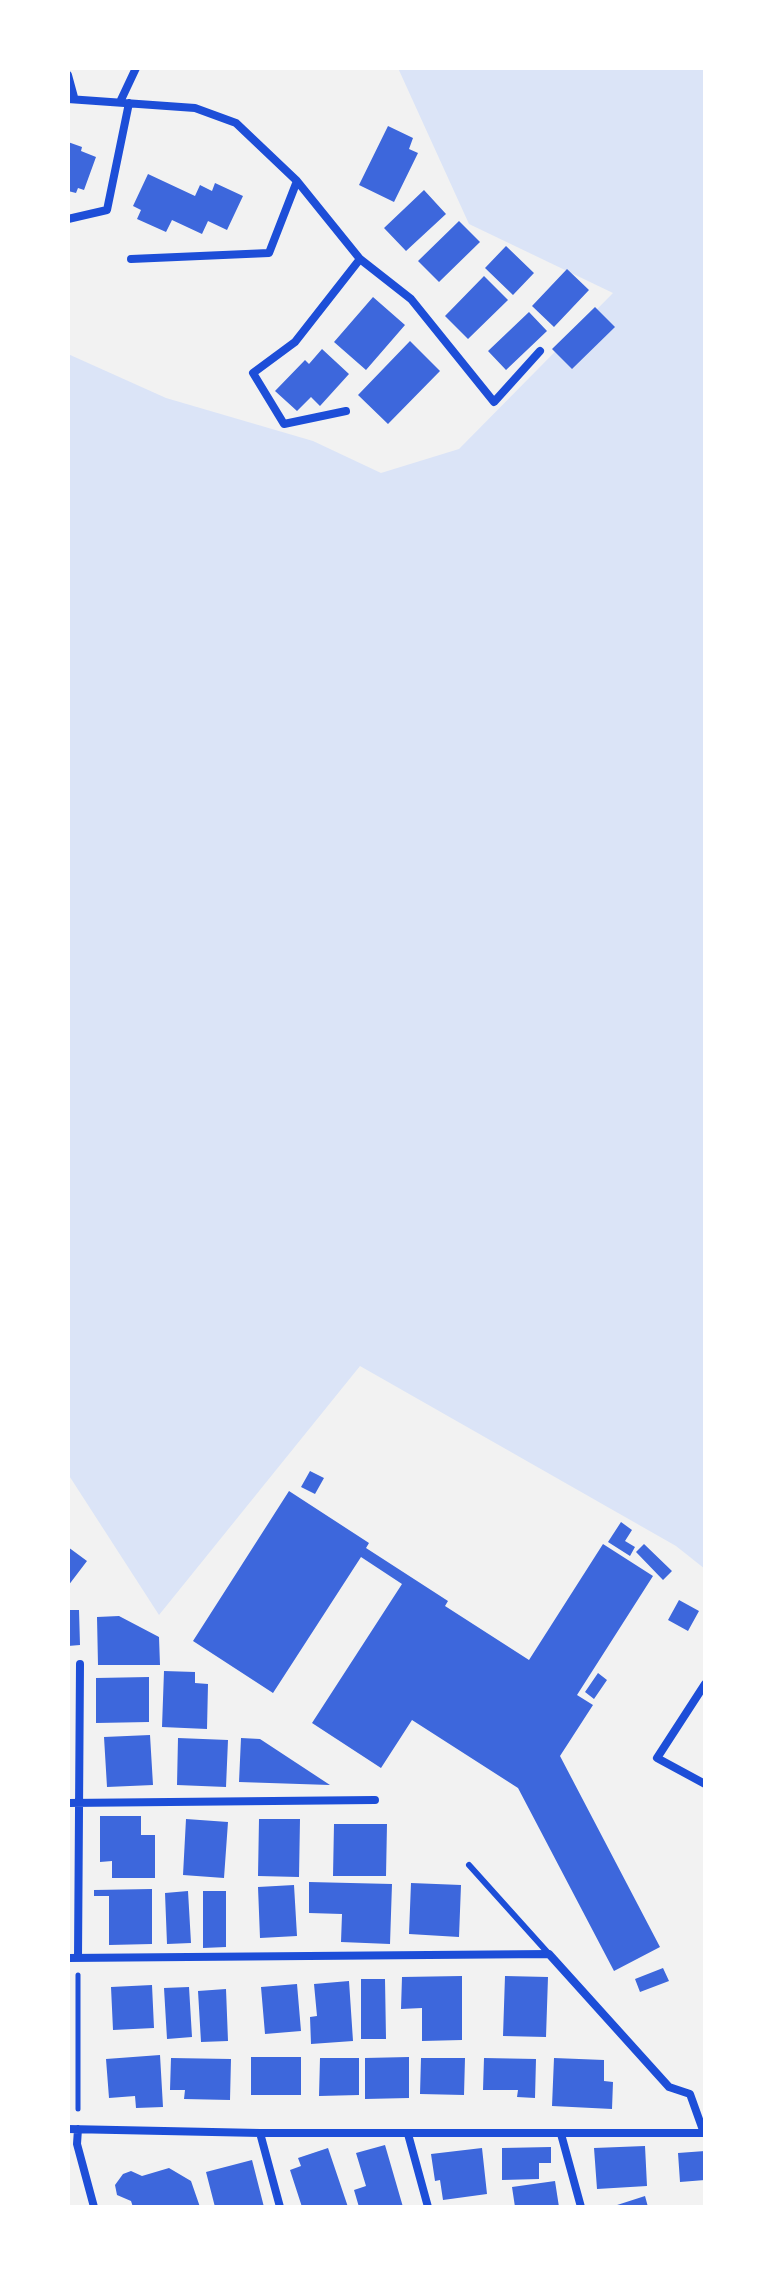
<!DOCTYPE html>
<html>
<head>
<meta charset="utf-8">
<style>
	body { margin:0 }
	#map { position:relative; width:773px; height:2275px; overflow:hidden; background:#f2f2f2; font-family:"PT Sans Narrow",sans-serif }
	canvas { display:block }
	.frame { position:absolute; inset:0; border:70px solid #fff; pointer-events:none }
</style>
</head>
<body>
<div id="map">
<canvas width="773" height="2275"></canvas>
<div class="frame"></div>
</div>
<script>
const g = document.querySelector('canvas').getContext('2d');
g.lineJoin = 'round';
function paint(path, color) { g.fillStyle = color; g.fill(path, 'evenodd'); }
const toPath = rows => new Path2D(rows.map(r => 'M' + r).join(''));
function strokePath(path, color, width, dash) { g.strokeStyle = color; g.lineWidth = width; g.lineCap = dash ? 'butt' : 'round'; g.setLineDash(dash || []); g.stroke(path); }
paint(toPath([
	[398,68,705,68,705,1569,676,1546,360,1366,159,1615,68,1474,68,354,166,398,313,441,381,473,459,449,613,293,469,224]
]), '#dbe4f7');
paint(toPath([
	[388,126,413,138,409,149,418,153,394,202,359,185],
	[68,142,82,147,81,151,96,157,84,190,78,188,76,193,68,191],
	[148,174,195,196,200,185,212,191,215,183,243,196,227,230,208,221,202,234,172,220,166,232,137,219,141,210,133,206],
	[424,190,446,214,406,251,384,228],
	[459,221,480,242,439,282,418,261],
	[506,246,534,273,513,295,485,268],
	[567,269,589,290,554,327,532,306],
	[484,276,508,300,468,339,445,316],
	[373,297,405,325,366,370,334,342],
	[595,307,615,327,572,369,552,349],
	[529,312,547,331,506,370,488,351],
	[410,341,440,371,388,424,358,395],
	[322,349,349,374,320,406,311,397,297,411,275,391,305,360,309,364],
	[310,1471,324,1478,315,1494,301,1487],
	[289,1491,369,1543,366,1548,448,1601,445,1606,529,1660,603,1544,653,1576,577,1695,593,1705,560,1756,660,1947,614,1971,518,1788,412,1720,381,1768,312,1723,402,1584,361,1557,273,1693,193,1641],
	[621,1522,632,1530,625,1541,635,1547,630,1556,608,1542],
	[644,1544,672,1571,663,1580,636,1552],
	[68,1547,87,1561,68,1586],
	[679,1600,699,1611,688,1631,668,1620],
	[68,1610,79,1610,80,1645,68,1646],
	[119,1616,159,1637,160,1665,98,1665,97,1617],
	[164,1671,195,1672,195,1683,208,1684,207,1729,162,1727],
	[598,1673,607,1680,594,1699,585,1692],
	[149,1677,149,1722,96,1723,96,1678],
	[150,1735,153,1785,107,1787,104,1737],
	[178,1738,228,1740,226,1787,177,1785],
	[241,1738,260,1739,330,1785,239,1782],
	[100,1816,141,1816,141,1835,155,1835,155,1878,112,1878,112,1861,100,1862],
	[186,1819,228,1822,224,1878,183,1875],
	[259,1819,300,1819,299,1877,258,1876],
	[334,1824,387,1824,386,1876,333,1876],
	[309,1882,392,1884,390,1944,341,1942,342,1914,309,1913],
	[411,1883,461,1885,459,1937,409,1934],
	[294,1885,297,1936,260,1938,258,1887],
	[152,1889,152,1944,109,1945,109,1896,94,1896,94,1890],
	[188,1891,191,1943,167,1944,165,1893],
	[203,1891,226,1891,226,1947,203,1948],
	[663,1968,669,1981,640,1992,635,1979],
	[462,1976,462,2040,422,2041,422,2008,401,2009,402,1977],
	[505,1976,548,1977,546,2037,503,2036],
	[361,1979,385,1979,386,2039,361,2039],
	[349,1981,353,2041,311,2044,310,2017,317,2016,314,1984],
	[297,1984,301,2031,265,2034,261,1987],
	[152,1985,154,2028,113,2030,111,1987],
	[189,1987,192,2037,167,2039,164,1988],
	[226,1989,228,2041,201,2042,198,1991],
	[160,2055,163,2107,136,2108,135,2096,109,2098,106,2059],
	[251,2057,301,2057,301,2095,251,2095],
	[409,2057,409,2098,365,2099,365,2058],
	[171,2058,231,2059,230,2100,184,2099,185,2090,170,2090],
	[320,2058,359,2058,359,2095,319,2096],
	[421,2058,465,2058,464,2095,420,2094],
	[484,2058,536,2059,535,2098,517,2097,518,2090,483,2090],
	[554,2058,604,2060,604,2081,613,2082,612,2109,552,2106],
	[385,2145,403,2207,359,2207,354,2190,366,2186,356,2153],
	[645,2146,647,2186,597,2189,594,2148],
	[551,2147,551,2163,539,2163,539,2179,502,2180,502,2148],
	[328,2148,348,2207,302,2207,290,2170,301,2166,298,2158],
	[482,2148,487,2194,443,2200,440,2180,435,2181,431,2154],
	[705,2151,705,2180,680,2182,678,2153],
	[252,2160,264,2207,215,2207,206,2172],
	[169,2168,191,2181,200,2207,133,2207,131,2201,117,2195,115,2185,123,2174,131,2171,142,2176],
	[555,2181,559,2207,515,2207,512,2187],
	[645,2196,648,2207,614,2207,614,2206]
]), '#3d67dc');
strokePath(toPath([
	[78,2109,78,1975]
]), '#1d4ed8', 5);
strokePath(toPath([
	[469,1865,549,1954]
]), '#1d4ed8', 6);
strokePath(toPath([
	[68,75,74,97],
	[68,99,195,108,236,123,297,181,269,253,131,259],
	[120,102,136,68],
	[297,181,360,259,411,299,494,402,540,351],
	[68,219,107,210,129,103],
	[346,411,284,424,253,373,295,342,360,259],
	[705,1684,657,1758,705,1784],
	[68,1803,375,1800],
	[68,1958,549,1954,669,2087,690,2094,704,2133,260,2133,68,2129],
	[78,1958,80,1664],
	[78,2129,77,2144,94,2207],
	[260,2133,280,2207],
	[408,2134,428,2207],
	[561,2134,581,2207]
]), '#1d4ed8', 8);
</script>
</body>
</html>
